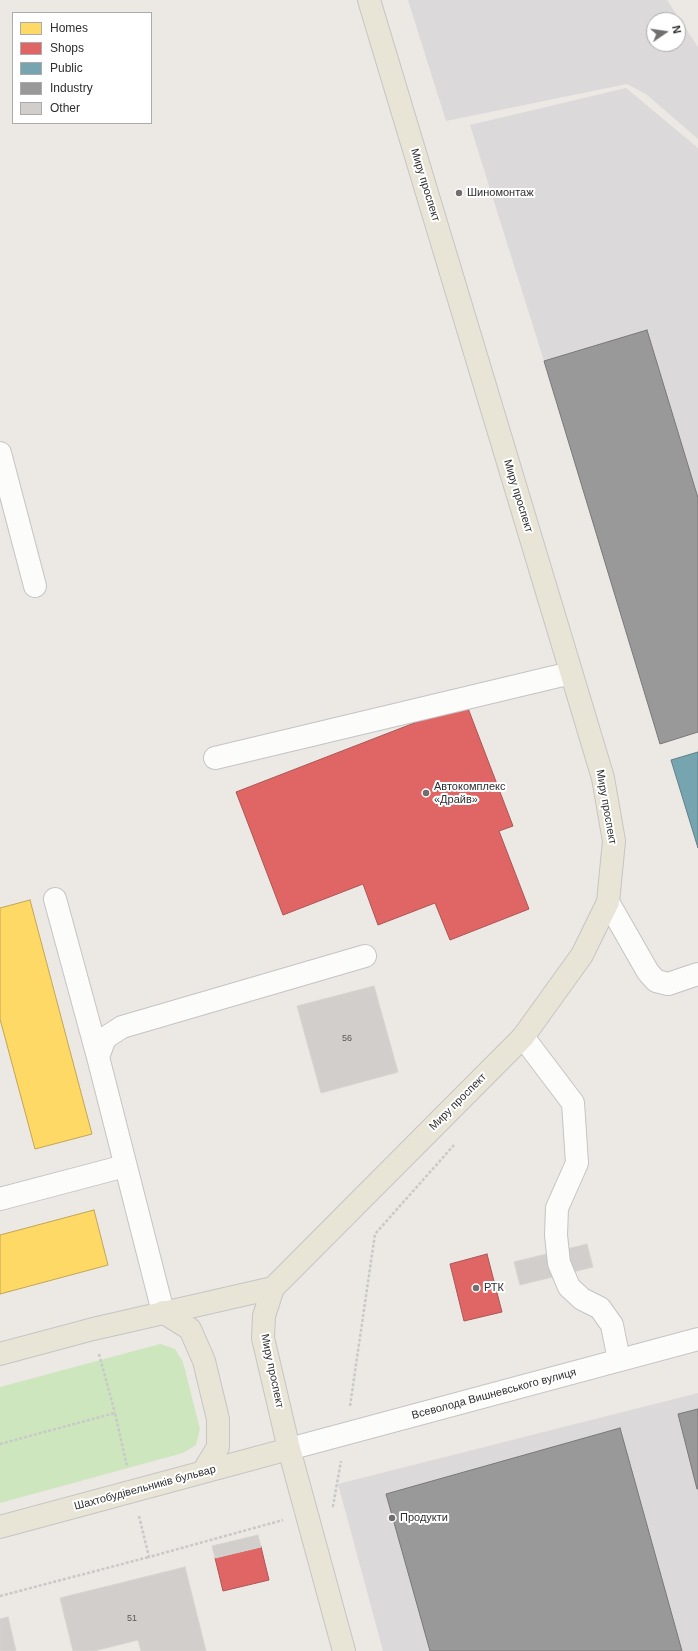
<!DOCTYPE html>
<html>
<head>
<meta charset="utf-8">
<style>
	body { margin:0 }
	#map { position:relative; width:698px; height:1651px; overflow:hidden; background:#ece8e4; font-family:Arial,sans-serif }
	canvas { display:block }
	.legend { position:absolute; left:12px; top:12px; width:140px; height:112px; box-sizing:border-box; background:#fff; border:1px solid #ababab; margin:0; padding:5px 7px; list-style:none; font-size:12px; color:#2e2e2e }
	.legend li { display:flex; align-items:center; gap:8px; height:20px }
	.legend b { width:20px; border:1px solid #ababab }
	.north { position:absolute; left:646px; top:12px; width:40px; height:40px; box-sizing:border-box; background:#fff; border:1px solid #ababab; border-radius:50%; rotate:77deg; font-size:11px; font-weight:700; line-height:16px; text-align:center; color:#2e2e2e }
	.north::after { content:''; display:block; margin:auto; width:14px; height:18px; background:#706f6e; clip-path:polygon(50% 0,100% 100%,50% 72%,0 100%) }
</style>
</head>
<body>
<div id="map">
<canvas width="698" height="1651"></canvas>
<ul class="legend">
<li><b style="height:11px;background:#ffd966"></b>Homes</li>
<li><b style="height:11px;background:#e06666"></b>Shops</li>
<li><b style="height:11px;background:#76a5af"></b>Public</li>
<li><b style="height:11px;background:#999"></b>Industry</li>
<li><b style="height:11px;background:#d1cecb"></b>Other</li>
</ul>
<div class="north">N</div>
</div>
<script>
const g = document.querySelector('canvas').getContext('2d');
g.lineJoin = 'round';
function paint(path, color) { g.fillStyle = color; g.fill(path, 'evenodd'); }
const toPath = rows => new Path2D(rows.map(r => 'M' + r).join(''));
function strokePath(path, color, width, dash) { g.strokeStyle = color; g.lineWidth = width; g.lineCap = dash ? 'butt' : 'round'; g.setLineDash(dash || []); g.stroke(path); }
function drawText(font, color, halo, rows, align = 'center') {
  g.font = font + ' Arial,sans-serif'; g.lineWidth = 4; g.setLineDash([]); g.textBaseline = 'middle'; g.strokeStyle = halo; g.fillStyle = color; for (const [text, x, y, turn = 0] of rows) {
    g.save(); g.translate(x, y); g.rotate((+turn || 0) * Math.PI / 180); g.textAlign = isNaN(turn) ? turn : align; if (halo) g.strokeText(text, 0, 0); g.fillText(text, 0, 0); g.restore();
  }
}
paint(toPath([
	[408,0,667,0,698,47,698,139,646,94,627,84,446,121],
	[654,20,678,20,678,44,654,44],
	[626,88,698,148,698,732,660,744,544,361,470,125],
	[698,1393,698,1651,383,1651,338,1484]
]), '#dcd9db');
paint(toPath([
	[160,1344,175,1349,183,1362,200,1429,196,1445,183,1453,0,1503,0,1387]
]), '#cee6be');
const homes = toPath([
	[30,900,92,1134,35,1149,0,1019,0,908,30,900],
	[94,1210,108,1265,0,1294,0,1235,94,1210]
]);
paint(homes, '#ffd966');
strokePath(homes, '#c0a655', 1);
const shops = toPath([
	[466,703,513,826,499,831,529,909,450,940,435,903,378,925,363,884,283,915,236,792,466,703],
	[487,1254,502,1312,464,1321,450,1264,487,1254],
	[261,1547,269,1580,223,1591,215,1558,261,1547]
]);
paint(shops, '#e06666');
strokePath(shops, '#ab5555', 1);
const public = toPath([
	[698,752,698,848,671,760,698,752]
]);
paint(public, '#76a5af');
strokePath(public, '#608188', 1);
const industry = toPath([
	[647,330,698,498,698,732,660,744,544,361,647,330],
	[698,1409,698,1489,697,1489,678,1414,698,1409],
	[620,1428,682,1651,430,1651,386,1494,620,1428]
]);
paint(industry, '#999');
strokePath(industry, '#797979', 1);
const building = toPath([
	[374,986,398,1072,321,1093,297,1006,374,986],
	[587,1244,593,1267,520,1285,514,1262,587,1244],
	[258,1535,261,1547,215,1558,212,1546,258,1535],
	[185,1567,206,1651,141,1651,138,1640,94,1651,73,1651,60,1598,185,1567],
	[8,1617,16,1651,0,1651,0,1619,8,1617]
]);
paint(building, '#d1cecb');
strokePath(building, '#d7d4d0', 1);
const minor = toPath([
	[0,453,35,586],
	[215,758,571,673],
	[55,899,98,1057],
	[608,902,648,972,656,981,668,984,698,974],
	[523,1037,573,1103,577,1163,557,1208,556,1235,559,1263,569,1287,582,1299,600,1308,612,1325,619,1360],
	[0,1199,125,1166],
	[163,1312,98,1057,105,1038,122,1027,365,956],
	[289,1449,698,1339]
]);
const major = toPath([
	[163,1312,190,1329,204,1361,218,1419,218,1447,203,1472],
	[0,1354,93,1329,273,1288],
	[0,1527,289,1449],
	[344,1651,289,1449,263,1338,264,1316,273,1288,523,1037,582,955,608,902,614,841,603,778,369,0]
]);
strokePath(minor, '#c5c4c5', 24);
strokePath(major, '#c6c5c4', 24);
strokePath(toPath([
	[99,1354,115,1413],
	[350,1406,375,1234,454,1145],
	[0,1444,115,1413,127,1466],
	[332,1506,333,1506,341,1461],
	[139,1516,149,1557,283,1520],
	[0,1596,149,1557]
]), '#c9c9c8', 2.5, [3, 2]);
strokePath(minor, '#fcfcfb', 22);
strokePath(major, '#e8e4d6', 22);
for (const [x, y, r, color] of [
	[459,193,4,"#706f6e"],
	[426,793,4,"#706f6e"],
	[476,1288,4,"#706f6e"],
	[392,1518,4,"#706f6e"]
]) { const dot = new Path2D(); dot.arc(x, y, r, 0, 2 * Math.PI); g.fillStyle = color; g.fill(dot); strokePath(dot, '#fff', 1.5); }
drawText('9px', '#585857', null, [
	["56",347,1039],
	["51",132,1619]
]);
drawText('11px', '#2e2e2e', '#fff', [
	["Миру проспект",425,185,73],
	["Миру проспект",518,496,73],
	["Миру проспект",606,807,80],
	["Миру проспект",458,1102,-45],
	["Миру проспект",272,1371,78],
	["Всеволода Вишневського вулиця",494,1394,-15],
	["Шахтобудівельників бульвар",145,1488,-15]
]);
drawText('11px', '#2e2e2e', '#fff', [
	["Шиномонтаж",467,193],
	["Автокомплекс",434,787],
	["«Драйв»",434,800],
	["РТК",484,1288],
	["Продукти",400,1518]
], 'left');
</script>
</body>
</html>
